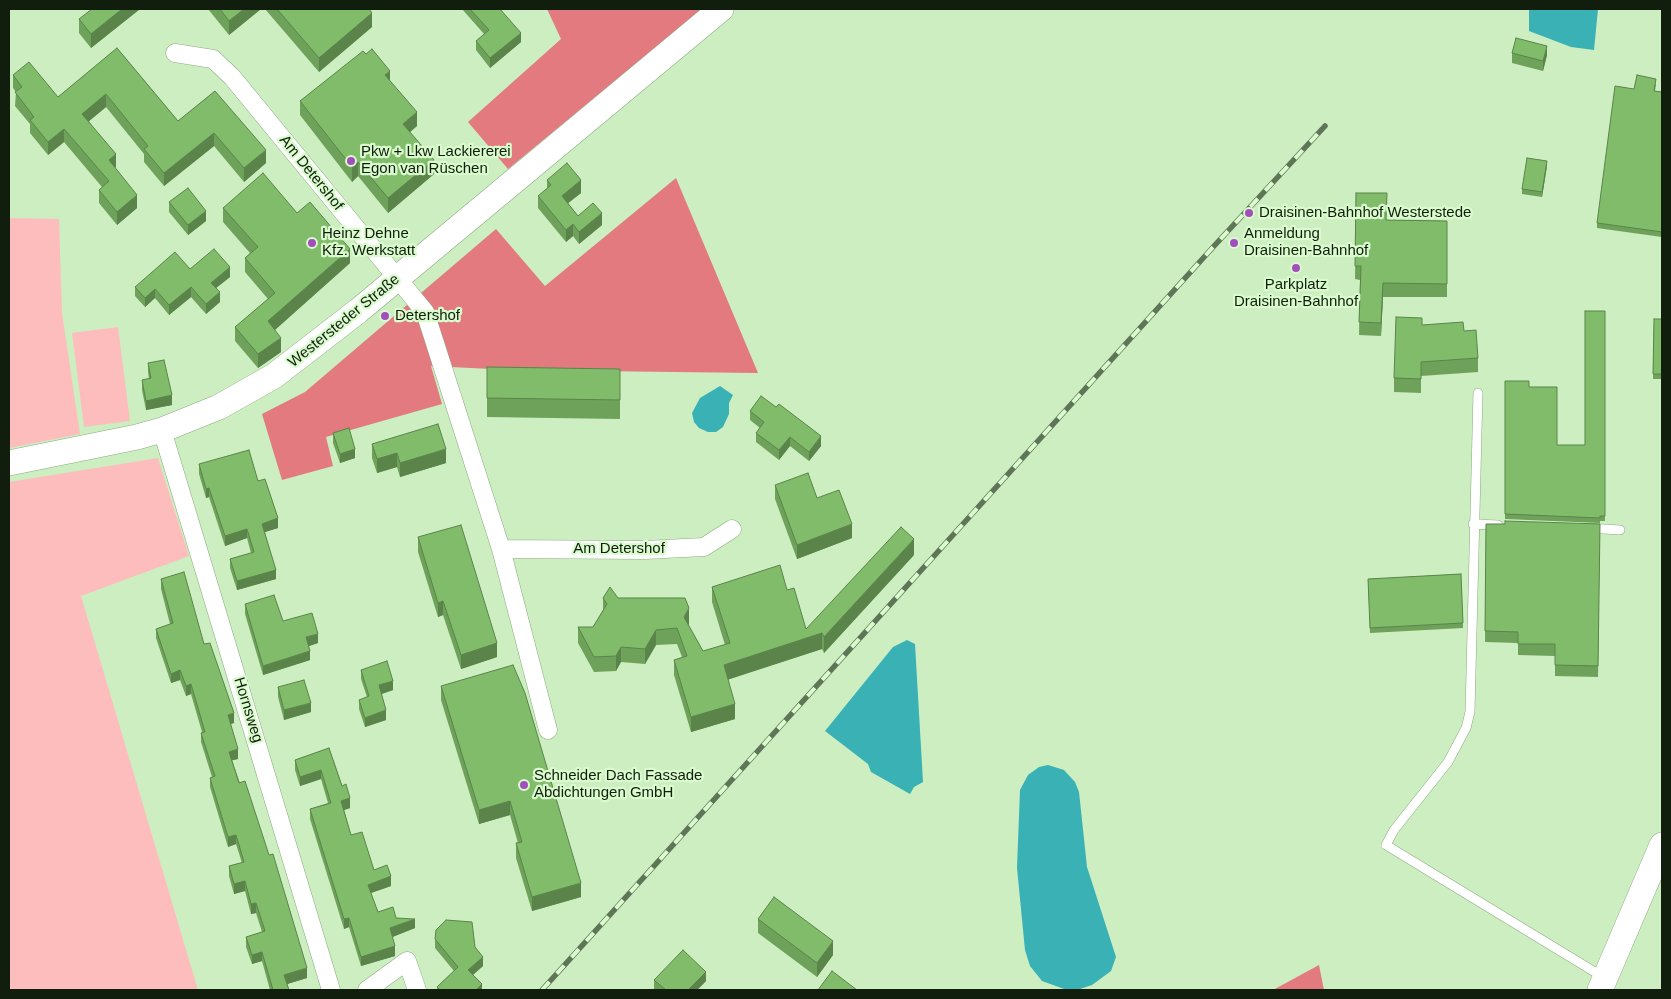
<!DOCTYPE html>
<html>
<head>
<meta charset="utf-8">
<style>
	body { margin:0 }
	#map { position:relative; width:1671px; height:999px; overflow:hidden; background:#cceec0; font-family:Arial,sans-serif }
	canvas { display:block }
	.frame { position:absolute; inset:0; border:10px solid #111e0d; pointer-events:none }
</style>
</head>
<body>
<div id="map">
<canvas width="1671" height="999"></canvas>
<div class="frame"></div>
</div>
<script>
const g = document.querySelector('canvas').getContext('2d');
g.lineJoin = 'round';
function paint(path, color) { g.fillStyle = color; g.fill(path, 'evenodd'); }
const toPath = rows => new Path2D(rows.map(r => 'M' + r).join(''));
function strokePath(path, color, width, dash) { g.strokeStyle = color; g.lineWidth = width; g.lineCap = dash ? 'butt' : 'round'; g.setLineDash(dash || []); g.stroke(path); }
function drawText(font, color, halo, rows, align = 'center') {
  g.font = font + ' Arial,sans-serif'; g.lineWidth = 4.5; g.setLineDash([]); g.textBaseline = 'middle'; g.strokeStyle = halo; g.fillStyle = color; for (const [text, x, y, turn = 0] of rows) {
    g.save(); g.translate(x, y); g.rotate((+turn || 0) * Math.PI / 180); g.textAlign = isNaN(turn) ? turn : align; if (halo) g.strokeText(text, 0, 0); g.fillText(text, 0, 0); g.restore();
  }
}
paint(toPath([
	[9,218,59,219,62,313,80,434,9,448],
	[118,327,130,421,84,427,72,333],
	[158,458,189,556,81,596,198,990,9,990,9,482]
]), '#febdbd');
paint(toPath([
	[547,9,702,9,508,169,468,122,561,39],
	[676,178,758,373,511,370,431,366,442,404,326,437,333,466,282,480,262,414,305,392,496,229,545,286],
	[1319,965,1324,990,1273,990]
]), '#e27a7f');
paint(toPath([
	[1529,9,1598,9,1594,50,1571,47,1529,31],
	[720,386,733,395,729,403,729,414,723,427,716,432,708,432,699,428,694,422,692,413,700,398],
	[907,640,915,644,923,782,914,787,910,794,871,772,868,764,825,731,893,647],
	[1048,765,1064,770,1075,782,1079,792,1087,867,1116,957,1111,971,1092,985,1080,989,1067,990,1042,981,1030,966,1025,950,1017,868,1020,790,1028,775,1039,767]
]), '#39b1b5');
const service = toPath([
	[1478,393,1470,712,1466,728,1448,762,1394,830,1386,845,1603,977],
	[1473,524,1498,525],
	[1588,528,1620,530]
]);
const minor = toPath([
	[175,53,213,59,232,77,425,312,501,549,548,730],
	[162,430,331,990],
	[501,549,645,550,704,547,732,529],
	[367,990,407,961,417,990]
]);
const secondary = toPath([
	[9,463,137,437,162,430,219,407,274,376,358,311,721,9],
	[1600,990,1662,845]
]);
strokePath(service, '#8bab80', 10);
strokePath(minor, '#8bab80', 19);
strokePath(secondary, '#8bab80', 26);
strokePath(service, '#fff', 9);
strokePath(minor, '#fff', 18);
strokePath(secondary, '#fff', 25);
const rail = toPath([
	[542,990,1215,245,1325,126]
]);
strokePath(rail, '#5f7558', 5.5);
strokePath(rail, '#d9fbcd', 4, [11]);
paint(toPath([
	[140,9,91,48,79,33,79,19],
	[208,9,261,9,229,35],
	[265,9,369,9,372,27,319,72],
	[462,9,500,9,521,42,490,68,476,50,476,41,484,34],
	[117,48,178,121,215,91,266,163,244,182,214,146,164,186,144,162,144,154,106,107,89,121,116,167,115,168,137,208,117,225,99,203,99,190,102,187,64,142,48,155,30,133,30,124,15,106,16,92,13,88,13,75,58,97],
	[1512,53,1547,55,1543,71,1512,63],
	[390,81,417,126,410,132,434,174,388,213,358,176,352,182,300,115,300,101],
	[1656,84,1655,91,1662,92,1662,237,1597,228,1597,223,1634,89],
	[1547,166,1542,197,1522,194,1522,189],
	[547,180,581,193,568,203,578,216,602,225,579,244,573,236,566,242,538,208,538,196,547,189],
	[1356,193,1386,220,1447,221,1447,297,1383,297,1381,336,1359,335,1360,280,1355,279],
	[169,202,206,221,188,235,169,212],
	[223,208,297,213,350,263,275,330,281,352,258,368,235,341,235,327,268,299,245,272,245,258,250,253,223,222],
	[190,269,230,277,216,288,220,302,206,314,191,297,169,315,155,298,145,307,135,296,135,287],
	[1605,311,1605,521,1600,521,1600,523,1505,519,1505,381,1529,387,1557,445,1585,445],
	[1654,319,1662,319,1662,379,1653,379],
	[1422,325,1464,331,1478,358,1478,372,1421,376,1421,393,1394,392,1394,378],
	[148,363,172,405,146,410,142,390,142,380,149,379,148,372],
	[487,367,620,369,620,419,487,417],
	[750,411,821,446,809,461,790,446,779,460,756,442,756,433,760,428,750,420],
	[333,433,355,458,340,463,333,443],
	[372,444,446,463,400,477,397,467,377,473,372,458],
	[199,464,258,481,278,528,265,532,276,579,237,590,230,568,230,559,251,553,247,538,225,546,209,497,206,498,199,474],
	[775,485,817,498,852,538,797,559,775,499],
	[1486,524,1600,524,1598,677,1555,676,1555,656,1518,655,1518,643,1485,642],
	[418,537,497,657,461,669,443,615,438,617,418,552],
	[914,555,824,653,822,649,728,679,735,719,691,732,674,675,674,660,682,657,677,644,656,645,645,664,621,662,616,671,594,672,578,643,578,627,593,627,603,610,603,598,618,598,689,624,688,625,703,651,725,645,712,602,712,587,787,590,806,629],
	[1461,574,1463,628,1370,633,1368,579],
	[161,579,204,644,234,723,230,724,238,759,232,760,307,978,287,984,289,990,270,990,262,961,252,964,246,947,246,937,262,932,256,913,251,914,245,891,234,894,229,876,229,866,242,863,236,844,228,847,210,787,210,778,212,777,201,742,201,733,202,732,191,694,186,696,180,680,171,683,156,638,156,629,170,624,161,589],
	[245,604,283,621,318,643,309,646,310,660,263,675,245,614],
	[361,670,393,690,381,694,386,720,365,727,359,709,359,700,367,697,361,679],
	[441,686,581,897,532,911,516,858,516,843,518,843,510,815,479,824,441,700],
	[278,687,311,712,284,720,278,697],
	[329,748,350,808,344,810,351,835,374,870,391,886,371,893,378,912,396,918,415,928,392,937,395,956,361,966,349,927,344,929,310,819,310,809,328,803,321,779,300,786,295,770,295,760],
	[758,919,833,955,817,977,758,933],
	[435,939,475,947,483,966,473,975,482,990,437,990,437,987,454,971,435,948],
	[654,980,706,981,697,990,656,990,654,989]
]), '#6ea25b');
paint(toPath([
	[122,9,140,9,91,48,91,34],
	[244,9,261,9,229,35,229,21],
	[372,13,372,27,319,72,319,58],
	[521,33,521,42,490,68,490,58],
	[1547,46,1547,55,1543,71,1543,61],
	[390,71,390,85,385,75],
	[106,94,106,107,82,127,82,114],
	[417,112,417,126,403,138,403,124],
	[64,129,64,142,48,155,48,142],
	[214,133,214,146,164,186,164,173],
	[266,150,266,163,244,182,244,168],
	[116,154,116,167,109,173,109,160],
	[434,160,434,174,388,213,388,198],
	[1547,161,1547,166,1542,197,1542,192],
	[358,162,358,176,352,182,352,167],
	[581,180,581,193,562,208,562,196],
	[137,195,137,208,117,225,117,212],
	[206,211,206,221,188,235,188,225],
	[602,213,602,225,579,244,579,232],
	[573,224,573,236,566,242,566,230],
	[350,249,350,263,268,336,268,321],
	[230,267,230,277,211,292,211,283],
	[1383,283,1383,297,1381,336,1381,323],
	[191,287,191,297,169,315,169,305],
	[155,289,155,298,145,307,145,298],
	[220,292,220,302,206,314,206,304],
	[281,338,281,352,258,368,258,354],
	[172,395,172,405,146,410,146,401],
	[821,436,821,446,809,461,809,452],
	[790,437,790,446,779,460,779,450],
	[355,449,355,458,340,463,340,454],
	[446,449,446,463,400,477,400,463],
	[397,453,397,467,377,473,377,459],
	[209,488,209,497,206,498,206,489],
	[278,518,278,528,262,533,262,524],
	[852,524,852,538,797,559,797,545],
	[247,529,247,538,225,546,225,536],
	[914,539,914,555,824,653,824,637],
	[276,570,276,579,237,590,237,581],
	[443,601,443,615,438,617,438,603],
	[689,608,689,624,684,633,684,617],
	[656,630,656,645,645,664,645,649],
	[822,633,822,649,724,681,724,665],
	[318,634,318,643,306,647,306,637],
	[497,643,497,657,461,669,461,655],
	[621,647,621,662,616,671,616,656],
	[310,651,310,660,263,675,263,666],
	[180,670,180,680,171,683,171,674],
	[393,681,393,690,379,695,379,685],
	[191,684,191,694,186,696,186,686],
	[311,703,311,712,284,720,284,710],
	[735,704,735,719,691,732,691,717],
	[386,710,386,720,365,727,365,718],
	[234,713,234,723,228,725,228,715],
	[238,749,238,759,229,761,229,752],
	[321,770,321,779,300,786,300,777],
	[350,798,350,808,341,811,341,801],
	[510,801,510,815,479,824,479,810],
	[236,835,236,844,228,847,228,837],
	[391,876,391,886,368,894,368,885],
	[245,881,245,891,234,894,234,884],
	[581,883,581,897,532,911,532,897],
	[256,903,256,913,251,914,251,904],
	[349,918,349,927,344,929,344,919],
	[415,919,415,928,390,938,390,928],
	[833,941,833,955,817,977,817,963],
	[395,946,395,956,361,966,361,957],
	[262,952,262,961,252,964,252,955],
	[483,957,483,966,468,979,468,970],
	[307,968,307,978,284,985,284,975],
	[706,972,706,981,697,990,688,990],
	[482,984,482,990,476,990]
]), '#5a844a');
const building = toPath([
	[92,9,122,9,91,34,79,19,92,9],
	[220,9,244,9,229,21,220,9],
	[277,9,369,9,372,13,319,58,277,9],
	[470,9,500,9,521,33,490,58,476,41,489,30,470,9],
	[1516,38,1547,46,1543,61,1512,53,1516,38],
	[117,48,178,121,215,91,266,150,244,168,214,133,164,173,144,149,148,146,106,94,82,114,116,154,109,160,137,195,117,212,99,190,109,181,64,129,48,142,30,120,34,117,15,92,22,87,13,75,29,62,58,97,117,48],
	[372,49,390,71,385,75,417,112,403,124,434,160,388,198,358,162,352,167,300,101,363,51,366,54,372,49],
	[1637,75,1656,79,1654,91,1662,92,1662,232,1597,223,1615,86,1634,89,1637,75],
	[1527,158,1547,161,1542,192,1522,189,1527,158],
	[567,163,581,180,562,196,578,216,593,203,602,213,579,232,573,224,566,230,538,196,551,185,547,180,567,163],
	[263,173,297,213,310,202,350,249,268,321,281,338,258,354,235,327,275,293,245,258,258,247,223,208,263,173],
	[188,188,206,211,188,225,169,202,188,188],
	[1356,193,1387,193,1386,220,1447,221,1447,284,1383,283,1381,323,1359,322,1361,266,1355,266,1356,193],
	[214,249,230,267,211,283,220,292,206,304,191,287,169,305,155,289,145,298,135,287,175,252,190,269,214,249],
	[1585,311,1605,311,1605,516,1600,516,1600,518,1505,514,1505,381,1529,381,1529,387,1557,387,1557,445,1585,445,1585,311],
	[1396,317,1422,318,1422,325,1463,322,1464,331,1476,330,1478,358,1421,362,1421,379,1394,378,1396,317],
	[1654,319,1662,319,1662,374,1653,374,1654,319],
	[164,360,172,395,146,401,142,380,151,378,148,363,164,360],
	[487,367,620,369,620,400,487,398,487,367],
	[761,396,776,407,779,404,821,436,809,452,790,437,779,450,756,433,764,422,750,411,761,396],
	[438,424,446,449,400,463,397,453,377,459,372,444,438,424],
	[349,428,355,449,340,454,333,433,349,428],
	[249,450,258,481,265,479,278,518,262,524,276,570,237,581,230,559,254,552,247,529,225,536,209,488,206,489,199,464,249,450],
	[808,473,817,498,839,490,852,524,797,545,775,485,808,473],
	[1505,521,1600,524,1598,666,1555,665,1555,644,1518,644,1518,632,1485,631,1486,524,1505,524,1505,521],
	[461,525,497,643,461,655,443,601,438,603,418,537,461,525],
	[901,527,914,539,824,637,822,633,724,665,735,704,691,717,674,660,687,656,677,628,656,630,645,649,621,647,616,656,594,657,578,627,593,627,607,604,603,598,610,587,618,598,685,598,689,608,684,617,703,651,730,643,712,587,780,565,787,590,794,588,806,629,901,527],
	[184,572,204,644,210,643,234,713,228,715,238,749,229,752,239,783,245,781,269,855,273,854,307,968,284,975,289,990,273,990,262,952,252,955,246,937,265,931,256,903,251,904,245,881,234,884,229,866,244,862,236,835,228,837,210,778,215,776,201,733,205,732,191,684,186,686,180,670,171,674,156,629,173,623,161,579,184,572],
	[1461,574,1463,623,1370,628,1368,579,1461,574],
	[274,595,283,621,312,613,318,634,306,637,310,651,263,666,245,604,274,595],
	[387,661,393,681,379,685,386,710,365,718,359,700,369,696,361,670,387,661],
	[513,665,525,693,581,883,532,897,516,843,522,842,510,801,479,810,441,686,513,665],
	[304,680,311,703,284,710,278,687,304,680],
	[329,748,342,786,346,784,350,798,341,801,351,835,362,832,374,870,387,865,391,876,368,885,378,912,393,907,396,918,415,919,390,928,395,946,361,957,349,918,344,919,310,809,331,803,321,770,300,777,295,760,329,748],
	[774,897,833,941,817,963,758,919,774,897],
	[446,920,472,922,475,947,483,957,468,970,482,984,476,990,440,990,437,987,458,967,435,939,436,930,446,920],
	[683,950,706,972,688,990,666,990,654,980,683,950],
	[832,971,857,990,818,990,832,971]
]);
paint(building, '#80bc6a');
strokePath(building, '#5a844a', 1);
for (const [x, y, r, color] of [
	[351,161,5,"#a34ebd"],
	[1249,213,5,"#a34ebd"],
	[312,243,5,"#a34ebd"],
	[1234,243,5,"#a34ebd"],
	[1296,268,5,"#a34ebd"],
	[385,316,5,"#a34ebd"],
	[524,785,5,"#a34ebd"]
]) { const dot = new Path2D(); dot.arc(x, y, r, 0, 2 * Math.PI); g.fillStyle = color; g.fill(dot); strokePath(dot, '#d9fbcd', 2); }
drawText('15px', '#111e0d', '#d9fbcd', [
	["Pkw + Lkw Lackiererei",361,152],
	["Egon van Rüschen",361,169],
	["Draisinen-Bahnhof Westerstede",1259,213],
	["Heinz Dehne",322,234],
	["Kfz. Werkstatt",322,251],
	["Anmeldung",1244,234],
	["Draisinen-Bahnhof",1244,251],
	["Parkplatz",1296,285,"center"],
	["Draisinen-Bahnhof",1296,302,"center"],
	["Detershof",395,316],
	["Schneider Dach Fassade",534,776],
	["Abdichtungen GmbH",534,793]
], 'left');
drawText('15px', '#111e0d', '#d9fbcd', [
	["Am Detershof",311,173,51],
	["Westersteder Straße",344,321,-39],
	["Am Detershof",619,549],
	["Hornsweg",248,710,73]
]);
</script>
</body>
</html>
